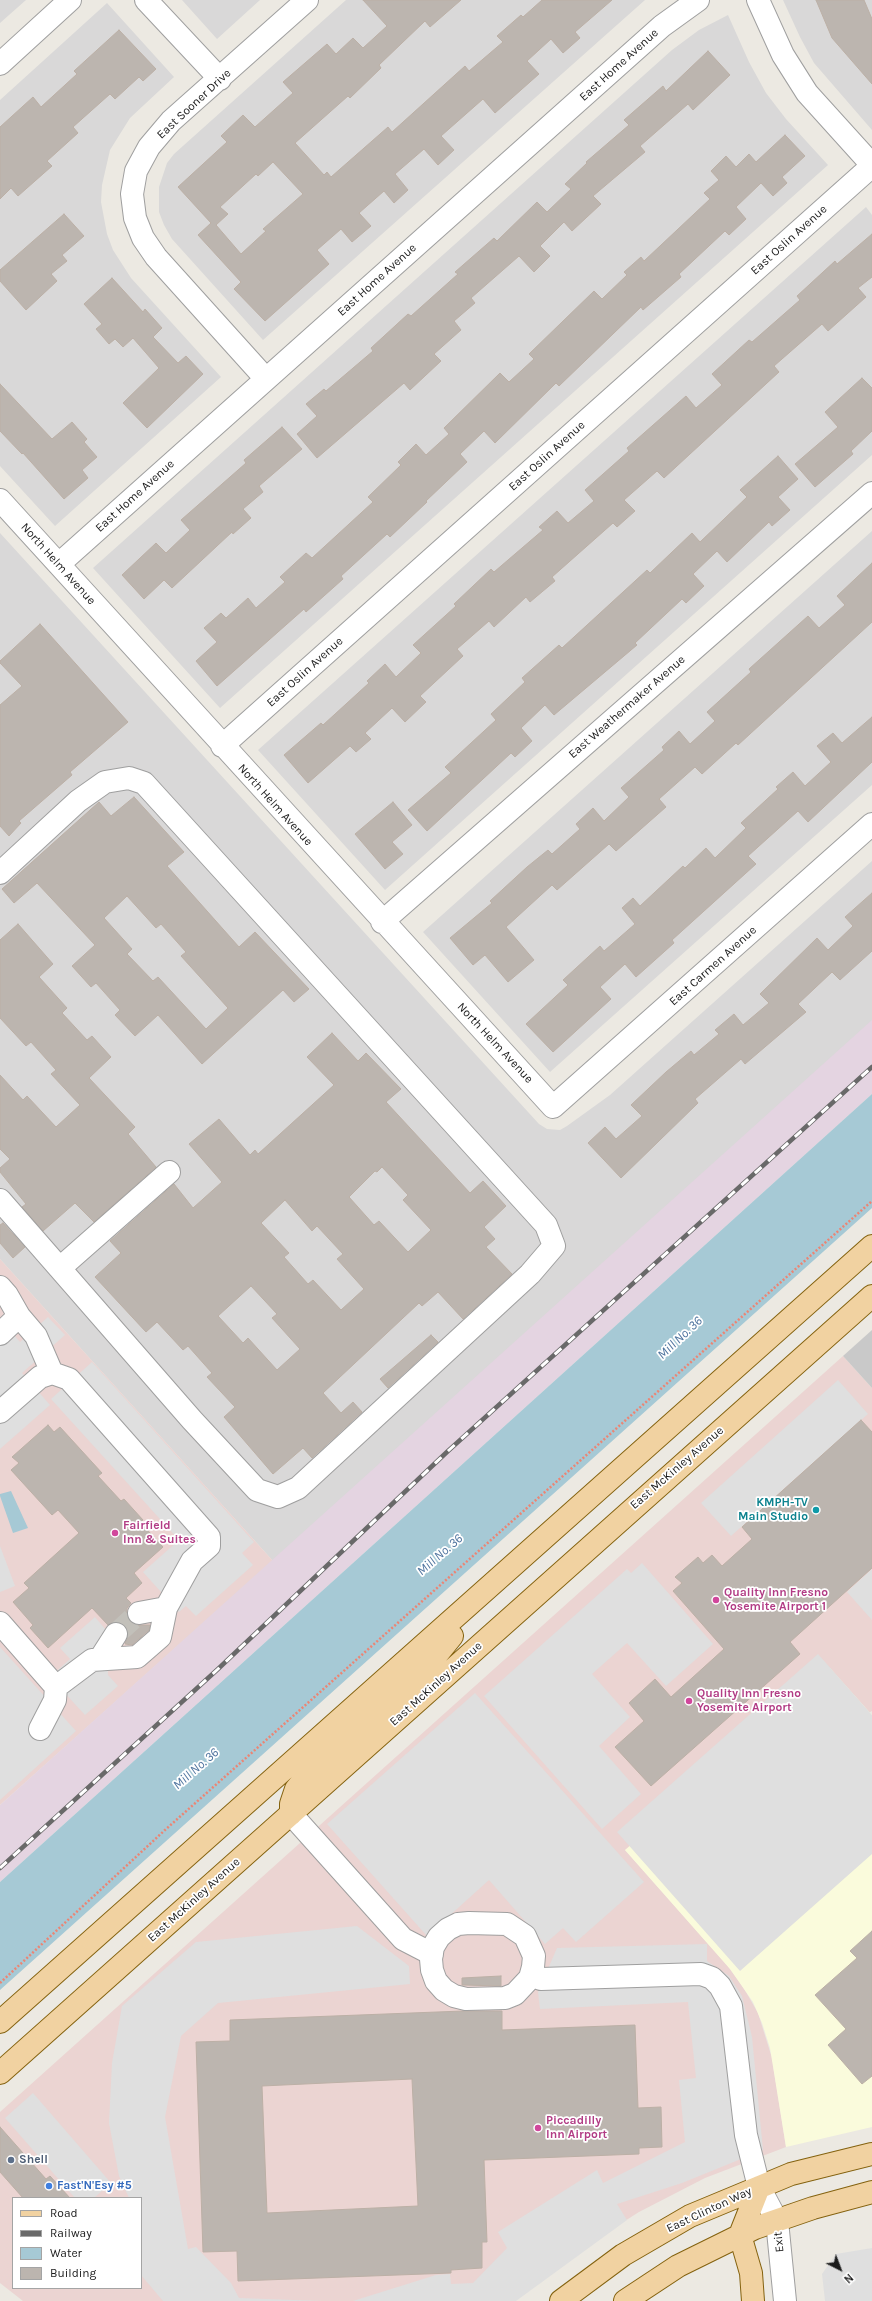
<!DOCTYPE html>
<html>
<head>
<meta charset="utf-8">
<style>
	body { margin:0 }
	#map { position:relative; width:872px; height:2301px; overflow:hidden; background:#ece9e2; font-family:Karla,sans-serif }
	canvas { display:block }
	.legend { position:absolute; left:12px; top:2197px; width:130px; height:92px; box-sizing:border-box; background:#fff; border:1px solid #a4a4a4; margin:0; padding:5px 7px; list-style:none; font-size:12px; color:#1b1b1b }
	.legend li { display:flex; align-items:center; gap:8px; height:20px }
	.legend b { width:20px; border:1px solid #a4a4a4 }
	.north { position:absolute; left:820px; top:2249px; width:40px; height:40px; -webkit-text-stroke:3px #fff; paint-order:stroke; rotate:138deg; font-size:11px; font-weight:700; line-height:16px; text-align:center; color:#1b1b1b }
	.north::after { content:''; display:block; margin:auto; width:14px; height:18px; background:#1b1b1b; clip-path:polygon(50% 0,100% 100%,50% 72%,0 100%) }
</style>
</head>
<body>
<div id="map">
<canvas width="872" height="2301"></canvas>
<ul class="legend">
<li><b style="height:5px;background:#f1d2a1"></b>Road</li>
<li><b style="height:5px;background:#696969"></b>Railway</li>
<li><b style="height:11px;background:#a6c9d5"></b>Water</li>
<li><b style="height:11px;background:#bcb5af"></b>Building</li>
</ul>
<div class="north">N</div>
</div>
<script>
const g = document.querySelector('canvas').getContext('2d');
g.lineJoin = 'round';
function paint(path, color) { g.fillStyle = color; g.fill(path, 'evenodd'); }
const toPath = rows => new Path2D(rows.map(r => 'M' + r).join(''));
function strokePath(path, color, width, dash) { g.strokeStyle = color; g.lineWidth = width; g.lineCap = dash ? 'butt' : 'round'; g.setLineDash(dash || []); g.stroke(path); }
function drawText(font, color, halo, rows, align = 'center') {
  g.font = font + ' Karla,sans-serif'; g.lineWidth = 3.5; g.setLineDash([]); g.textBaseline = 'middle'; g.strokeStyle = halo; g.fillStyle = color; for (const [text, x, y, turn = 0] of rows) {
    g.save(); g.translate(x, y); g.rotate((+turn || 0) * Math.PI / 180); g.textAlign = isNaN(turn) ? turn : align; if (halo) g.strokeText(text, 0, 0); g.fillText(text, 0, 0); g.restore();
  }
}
paint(toPath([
	[0,0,26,0,0,23],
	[182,0,260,0,217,39],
	[346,0,645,0,263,340,172,239,164,225,159,212,159,187,167,163,174,154],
	[783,0,872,0,872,130,814,63,800,37],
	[107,3,174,77,130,118,110,150,102,185,101,202,107,234,113,250,131,278,221,377,55,526,0,466,0,100],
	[728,15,749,62,766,93,786,119,828,165,220,708,93,568,672,50,699,30],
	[866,207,872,215,872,455,385,890,258,750],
	[872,531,872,785,550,1072,423,932],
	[0,533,539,1124,547,1129,560,1130,567,1126,610,1095,872,861,872,1026,273,1561,0,1259]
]), '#d9d8d8');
paint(toPath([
	[0,1259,273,1561,0,1805],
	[843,1356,872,1388,872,1711,625,1850,727,1965,742,1985,758,2013,772,2058,786,2147,705,2178,639,2212,587,2245,514,2301,23,2301,0,2283,0,2112],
	[13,2198,141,2198,141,2288,13,2288]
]), '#ebd4d2');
paint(toPath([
	[872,1020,872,1094,0,1882,0,1805]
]), '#e4d4e1');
paint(toPath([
	[830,1668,872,1715,872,2127,786,2147,770,2048,762,2023,753,2002,730,1969,625,1850]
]), '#fafbdc');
paint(toPath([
	[872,1330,872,1388,843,1356]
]), '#c9c9c9');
paint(toPath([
	[48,1317,65,1335,22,1373,50,1405,0,1449,0,1319,20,1342],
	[92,1362,254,1542,242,1553,253,1565,196,1616,186,1606,179,1612,143,1572,179,1540,51,1399],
	[838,1380,868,1414,731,1536,701,1503],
	[0,1546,15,1586,0,1592],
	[642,1563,713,1644,666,1686,627,1643,592,1674,630,1717,599,1746,641,1794,602,1829,484,1696,627,1569,631,1573],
	[872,1569,872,1620,847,1592],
	[95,1617,106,1630,108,1675,118,1686,85,1715,50,1677,70,1659,60,1648],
	[0,1647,76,1731,0,1800],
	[818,1654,872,1715,872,1854,740,1971,617,1832],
	[475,1693,644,1882,576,1942,563,1928,545,1944,489,1880,427,1936,327,1824],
	[357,1926,409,1966,410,1984,218,2003,181,2036,165,2117,188,2249,196,2247,231,2283,239,2298,322,2301,163,2301,141,2275,141,2198,129,2198,119,2176,109,2123,112,2063,122,2006,196,1942],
	[707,1944,707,1961,729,1976,742,1996,752,2037,763,2150,682,2183,617,2204,627,2220,516,2301,353,2301,436,2275,450,2274,451,2284,473,2283,507,2248,498,2232,597,2170,603,2183,685,2142,679,2080,696,2078,688,2002,540,2009,538,1992,557,1948],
	[33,2093,111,2183,94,2198,75,2198,5,2118],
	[872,2248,872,2301,825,2301,822,2274,836,2254]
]), '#dfdfdf');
paint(toPath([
	[872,1094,872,1208,0,1990,0,1882],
	[11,1491,28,1528,13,1533,0,1496,0,1494]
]), '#a6c9d5');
const building = toPath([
	[363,0,461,0,430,27,425,21,379,65,381,68,350,98,348,96,295,143,324,175,327,172,331,177,388,127,392,132,465,66,469,71,503,42,497,36,521,15,523,17,542,0,612,0,575,32,580,38,563,53,551,39,527,61,539,74,495,113,483,99,441,136,454,150,438,165,424,149,395,174,408,190,394,203,384,191,359,213,371,226,352,242,341,229,317,250,329,264,265,321,234,289,241,282,198,235,211,223,178,187,227,142,221,136,243,115,255,127,293,93,283,82,327,44,336,54,353,38,363,48,387,26,363,0],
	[273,162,303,194,263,229,266,231,241,254,216,225,228,214,220,207,256,174,258,176,273,162],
	[816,0,864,0,872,19,872,84,832,38,816,0],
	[119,30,156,69,143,81,139,77,115,99,110,94,73,127,78,133,47,161,52,166,18,196,11,188,0,199,0,127,33,97,41,107,77,74,74,71,119,30],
	[708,51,730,75,693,110,688,104,640,146,645,152,593,196,601,204,572,231,564,222,540,246,550,256,534,272,519,256,471,298,475,303,454,321,461,330,434,354,441,361,410,390,404,383,317,458,297,434,317,416,306,404,324,389,326,391,373,351,371,348,408,314,411,316,458,274,455,272,494,238,497,241,537,202,547,212,571,189,565,184,587,163,586,162,629,125,624,120,663,86,666,91,708,51],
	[785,135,805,156,782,177,787,183,773,196,761,183,736,207,746,219,729,235,725,231,679,274,681,277,643,310,641,307,559,386,556,383,495,443,484,431,460,454,467,462,426,501,427,502,390,537,387,534,341,576,343,579,306,612,304,609,217,686,196,661,217,642,204,628,221,613,226,618,248,598,256,608,285,582,280,577,306,553,312,558,373,502,368,497,401,465,398,462,416,444,426,455,449,434,444,428,500,373,509,382,534,359,529,354,594,291,602,299,627,275,624,272,641,257,644,261,710,199,704,193,719,180,711,171,726,156,736,167,749,154,756,162,785,135],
	[64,214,84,236,62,255,67,261,51,274,57,281,26,310,0,281,0,270,64,214],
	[872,234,872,277,858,288,866,297,828,331,822,324,774,366,779,372,664,478,657,471,624,500,635,511,617,527,613,523,552,577,555,581,530,602,526,597,494,627,489,621,457,649,463,656,420,696,426,702,405,722,392,708,365,733,371,739,356,752,350,746,308,783,284,755,321,723,323,725,369,683,367,681,385,664,396,677,421,653,413,645,456,606,454,604,491,569,494,572,543,530,539,527,557,511,568,523,594,501,585,490,629,451,627,448,686,396,696,408,722,385,712,374,749,340,752,342,800,300,797,296,835,261,837,264,872,234],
	[112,278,143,312,145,309,162,328,153,337,178,363,186,356,203,374,147,428,123,403,159,368,133,338,123,347,115,339,109,344,96,329,102,324,84,304,112,278],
	[862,378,872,388,872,431,851,451,853,454,815,487,795,464,838,427,825,412,862,378],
	[0,384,52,439,72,422,87,439,84,442,97,457,82,470,88,478,64,499,23,453,22,454,0,431,0,384],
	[282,427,302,449,259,486,263,492,243,509,251,518,233,534,232,532,172,588,164,580,144,599,122,575,156,543,166,553,190,530,181,520,246,463,244,460,282,427],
	[778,456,798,479,778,497,790,510,772,526,769,522,727,562,717,551,693,574,704,586,686,603,682,599,635,643,637,645,554,715,545,705,521,728,532,741,515,757,511,753,427,831,408,810,451,773,445,767,496,720,491,714,525,682,522,678,559,645,562,648,647,570,650,573,692,533,700,542,747,497,740,490,778,456],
	[872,563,872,622,738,745,736,743,702,774,695,767,659,799,666,807,616,851,609,844,557,890,552,885,506,927,534,960,508,982,485,955,473,965,450,938,492,903,490,901,527,867,548,850,552,854,580,829,576,824,593,808,604,821,629,797,621,788,664,750,662,747,679,731,690,744,715,721,707,712,751,672,749,669,808,616,819,628,845,605,837,596,872,563],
	[40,624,128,722,70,772,72,775,19,821,21,823,9,836,0,826,0,705,22,686,0,663,0,661,40,624],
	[872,717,872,762,808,822,798,811,748,856,756,864,672,940,674,943,636,977,625,964,600,987,611,999,553,1052,526,1024,568,985,563,980,600,946,604,951,635,924,622,908,633,898,640,906,683,866,685,868,706,848,715,858,746,828,741,823,778,789,776,787,793,772,805,786,831,762,817,746,833,733,842,743,872,717],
	[134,797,184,852,167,866,239,947,255,932,309,989,294,1002,283,990,202,1064,158,1015,135,1036,115,1015,120,1010,96,983,91,987,72,966,95,945,37,883,14,903,2,889,99,802,111,816,134,797],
	[127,896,156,928,161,924,186,952,181,956,228,1008,206,1029,158,977,153,981,127,954,132,949,104,918,127,896],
	[393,802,412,825,392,842,403,854,385,869,355,834,393,802],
	[872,893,872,951,840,980,832,972,798,1004,806,1012,745,1064,741,1059,695,1099,698,1103,621,1178,588,1143,605,1127,616,1139,642,1116,631,1105,666,1072,691,1051,694,1055,719,1034,715,1030,734,1014,743,1025,769,1003,760,994,817,938,828,950,853,926,845,917,872,893],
	[18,924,53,964,39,977,67,1008,62,1013,87,1040,92,1036,111,1057,89,1078,135,1127,128,1134,156,1167,94,1222,75,1203,43,1231,22,1207,26,1204,0,1172,0,1168,10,1159,0,1149,0,1075,23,1100,27,1096,56,1127,80,1105,51,1074,56,1070,31,1042,26,1046,0,1018,0,940,18,924],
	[332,1033,358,1061,366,1053,401,1089,386,1102,470,1193,483,1181,506,1206,484,1227,495,1239,486,1247,512,1274,463,1319,438,1292,422,1306,419,1303,323,1393,341,1413,353,1402,362,1412,312,1458,303,1448,273,1474,224,1417,235,1407,207,1377,212,1373,188,1346,183,1350,157,1322,146,1332,95,1277,121,1253,110,1241,174,1184,193,1208,222,1182,189,1144,219,1119,250,1155,255,1150,258,1154,334,1085,307,1057,332,1033],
	[382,1167,408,1195,403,1200,431,1230,408,1252,379,1221,374,1225,349,1197,375,1171,377,1172,382,1167],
	[285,1200,312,1231,317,1226,343,1254,337,1259,364,1289,341,1310,313,1280,308,1284,284,1257,289,1253,261,1223,285,1200],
	[251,1286,277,1314,272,1318,300,1349,277,1370,248,1338,243,1343,218,1316,251,1286],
	[3,1223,25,1247,13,1258,0,1243,0,1225,3,1223],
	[431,1335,438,1342,388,1388,380,1379,431,1335],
	[861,1420,872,1432,872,1568,790,1642,800,1654,651,1786,615,1747,644,1721,629,1703,655,1679,671,1697,724,1649,673,1591,682,1583,675,1577,698,1557,703,1563,712,1555,722,1566,752,1539,742,1527,861,1420],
	[48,1425,54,1432,60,1427,102,1473,98,1476,121,1501,124,1499,143,1520,140,1522,163,1547,134,1573,142,1583,126,1598,131,1603,127,1608,127,1615,130,1621,135,1625,150,1625,149,1630,132,1645,125,1644,128,1634,123,1624,116,1622,108,1625,92,1608,48,1648,30,1628,33,1625,13,1602,29,1588,24,1583,79,1533,58,1510,52,1515,11,1470,19,1463,12,1457,48,1425],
	[872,1931,872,2076,862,2084,828,2045,846,2029,815,1995,857,1958,850,1951,872,1931],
	[501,1976,501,1986,462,1985,462,1978,501,1976],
	[463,2011,502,2011,502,2030,635,2025,638,2108,661,2107,662,2147,639,2148,639,2154,484,2160,487,2242,482,2242,482,2268,451,2270,451,2273,238,2281,237,2251,203,2252,196,2042,230,2041,230,2020,463,2011],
	[412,2079,418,2206,267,2213,262,2086,412,2079],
	[0,2127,46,2179,50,2176,70,2198,23,2198,0,2172,0,2127]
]);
paint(building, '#bcb5af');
strokePath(building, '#bcb0a6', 1);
strokePath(toPath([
	[116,1634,139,1613]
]), '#c2c0ba', 22, [22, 11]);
const minor = toPath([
	[146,0,220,79],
	[758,0,783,55,807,93,872,165],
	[0,64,70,0],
	[266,379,156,257,143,238,135,218,132,194,136,171,149,147,171,121,307,0],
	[0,500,553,1107,872,824],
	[59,564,662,26,698,0],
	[222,746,872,166],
	[0,873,78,801,105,782,129,778,144,783,546,1225,554,1246,530,1274,298,1488,278,1497,257,1490,192,1420,0,1200],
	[382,922,872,493],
	[60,1268,169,1172],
	[0,1287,7,1295,19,1316,36,1336,52,1373],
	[0,1334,19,1316],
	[0,1412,40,1377,52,1373,69,1379,209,1537,209,1546,192,1561,166,1608,160,1637,137,1657,92,1660,56,1687],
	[139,1613,166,1608],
	[0,1623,56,1687,55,1700,40,1729],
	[100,1659,116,1634],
	[291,1814,403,1939,432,1954],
	[469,1923,507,1924,525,1936,534,1956,533,1967,530,1978,515,1994,505,1998,466,1999,454,1996,444,1990,436,1981,432,1970,431,1959,433,1947,439,1937,448,1929,458,1924,469,1923],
	[531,1975,541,1979,701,1974,712,1978,720,1986,731,2006,746,2135,759,2187,777,2221,785,2301]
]);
const major = toPath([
	[291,1814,291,1804,296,1789,307,1776,426,1668,452,1636],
	[0,2022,872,1246],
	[0,2073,872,1296],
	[561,2301,623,2255,690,2216,791,2174,872,2154],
	[625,2301,678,2266,755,2228,813,2208,872,2192],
	[753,2301,751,2273,740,2235,759,2187]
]);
strokePath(minor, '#9f9f9f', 24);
strokePath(major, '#84620f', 24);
strokePath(toPath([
	[0,1983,165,1830,872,1201]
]), '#eb8574', 2.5, [2, 2]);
strokePath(minor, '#fff', 22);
strokePath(major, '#f1d2a1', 22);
const rail = toPath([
	[0,1868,218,1669,448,1451,872,1067]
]);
strokePath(rail, '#696969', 4.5);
strokePath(rail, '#fff', 3, [9]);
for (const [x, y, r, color] of [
	[816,1510,4,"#0f9aa8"],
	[115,1533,4,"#d1479c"],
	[716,1600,4,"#d1479c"],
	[689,1701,4,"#d1479c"],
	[538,2128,4,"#d1479c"],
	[11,2160,4,"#5c6f8a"],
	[49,2186,4,"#3f7fe0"]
]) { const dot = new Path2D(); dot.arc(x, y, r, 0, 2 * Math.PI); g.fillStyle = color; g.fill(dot); strokePath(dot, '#fff', 1.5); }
drawText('12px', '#1b1b1b', '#fff', [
	["East Home Avenue",619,65,-42],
	["East Sooner Drive",194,104,-43],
	["East Oslin Avenue",789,240,-42],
	["East Home Avenue",377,280,-42],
	["East Oslin Avenue",547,456,-42],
	["East Home Avenue",135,496,-42],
	["North Helm Avenue",58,564,48],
	["East Oslin Avenue",305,672,-42],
	["East Weathermaker Avenue",627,707,-41],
	["North Helm Avenue",275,805,48],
	["East Carmen Avenue",713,966,-42],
	["North Helm Avenue",495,1043,47],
	["East McKinley Avenue",677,1468,-41],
	["East McKinley Avenue",436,1684,-42],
	["East McKinley Avenue",194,1900,-42],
	["East Clinton Way",709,2210,-25],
	["Exit",779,2242,-96]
]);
drawText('bold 12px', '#0d838f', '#fff', [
	["KMPH-TV",808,1503],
	["Main Studio",808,1517]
], 'right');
drawText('bold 12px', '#b23c85', '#fff', [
	["Fairfield",123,1526],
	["Inn & Suites",123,1540],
	["Quality Inn Fresno",724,1593],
	["Yosemite Airport 1",724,1607],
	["Quality Inn Fresno",697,1694],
	["Yosemite Airport",697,1708],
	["Piccadilly",546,2121],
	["Inn Airport",546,2135]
], 'left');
drawText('bold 12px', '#4e5e75', '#fff', [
	["Shell",19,2160]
], 'left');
drawText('bold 12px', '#366cbe', '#fff', [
	["Fast'N'Esy #5",57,2186]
], 'left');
drawText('italic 13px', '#5276a0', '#fff', [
	["Mill No. 36",680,1338,-43],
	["Mill No. 36",440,1555,-41],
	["Mill No. 36",196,1769,-41]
]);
</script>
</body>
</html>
